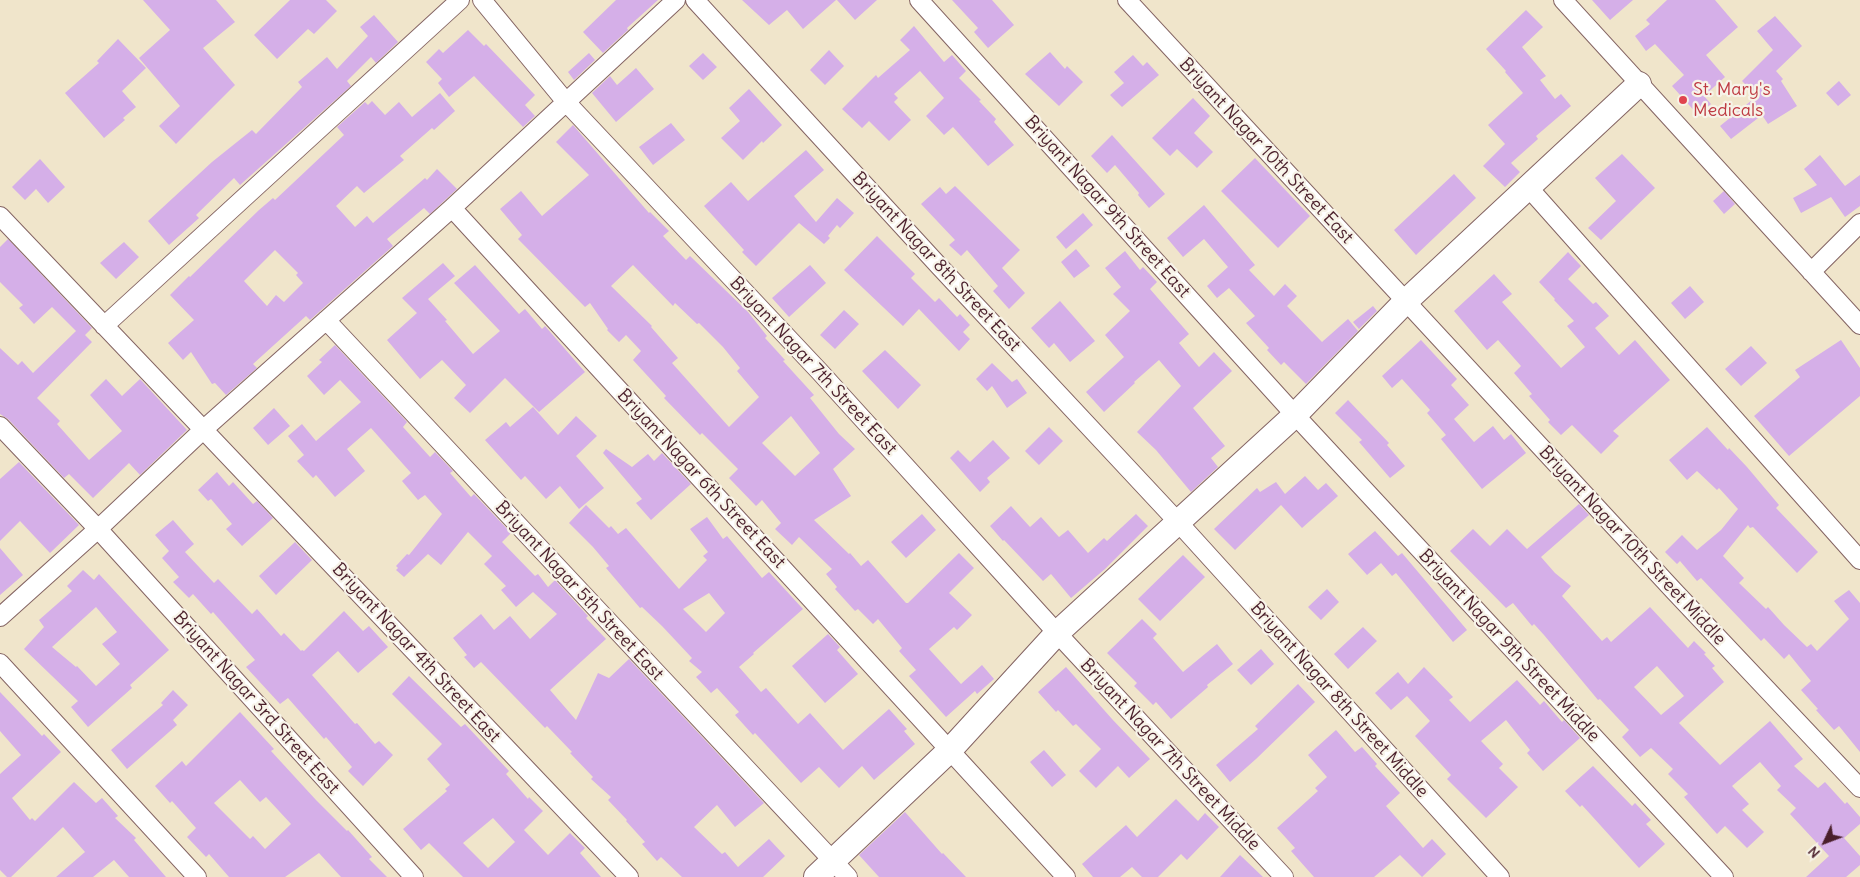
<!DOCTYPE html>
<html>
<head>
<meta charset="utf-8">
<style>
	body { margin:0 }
	#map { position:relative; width:1860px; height:877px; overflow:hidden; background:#f0e5cb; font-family:Delius,sans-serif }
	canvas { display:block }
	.north { position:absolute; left:1800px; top:817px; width:50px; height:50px; -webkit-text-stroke:4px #f7f3e8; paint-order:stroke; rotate:227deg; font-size:14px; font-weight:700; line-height:20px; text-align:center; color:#4a1f2b }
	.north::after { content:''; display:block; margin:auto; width:18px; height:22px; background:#4a1f2b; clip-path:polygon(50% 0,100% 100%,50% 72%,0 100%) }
</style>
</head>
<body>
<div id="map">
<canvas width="1860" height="877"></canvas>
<div class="north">N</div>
</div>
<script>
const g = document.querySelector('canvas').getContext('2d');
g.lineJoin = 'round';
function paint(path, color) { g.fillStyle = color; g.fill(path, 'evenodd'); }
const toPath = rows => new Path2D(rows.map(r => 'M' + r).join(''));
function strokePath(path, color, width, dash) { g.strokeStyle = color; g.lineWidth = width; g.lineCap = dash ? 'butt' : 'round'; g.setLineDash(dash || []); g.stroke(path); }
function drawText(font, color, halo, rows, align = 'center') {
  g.font = font + ' Delius,sans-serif'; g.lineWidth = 4.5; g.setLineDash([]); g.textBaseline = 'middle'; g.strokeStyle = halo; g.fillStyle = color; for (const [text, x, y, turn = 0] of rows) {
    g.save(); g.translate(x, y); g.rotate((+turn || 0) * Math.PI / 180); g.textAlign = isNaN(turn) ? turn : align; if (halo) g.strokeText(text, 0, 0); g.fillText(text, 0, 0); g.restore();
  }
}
paint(toPath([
	[143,0,216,0,235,22,203,48,235,85,176,144,159,126,180,106,139,58,170,30],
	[290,0,326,0,337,11,314,34,308,29,277,59,254,35],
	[616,0,658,0,627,28,628,30,603,53,583,32],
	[742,0,836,0,803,29,787,10,769,25],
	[837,0,877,0,855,20],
	[952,0,992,0,1014,25,988,48,974,32,978,28],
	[1592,0,1633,0,1610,20],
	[1667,0,1715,0,1738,27,1706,55,1725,77,1704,96,1711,104,1698,115,1672,86,1684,75,1655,44,1646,51,1635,36,1650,24,1646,20],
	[1526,10,1543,27,1522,47,1546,76,1540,80,1555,99,1561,94,1571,106,1536,136,1538,139,1511,163,1520,172,1505,187,1483,166,1505,144,1488,125,1523,93,1505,72,1506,71,1486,49],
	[374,15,398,42,376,63,371,57,347,81,351,86,240,185,234,178,196,215,199,218,169,245,148,221,212,162,252,130,256,134,302,87,298,82,327,57,337,69,368,36,360,27],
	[1775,16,1802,46,1776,71,1783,79,1781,81,1797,106,1768,124,1762,115,1731,139,1720,126,1757,96,1742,81,1773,50,1757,31],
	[914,26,944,62,952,55,966,71,959,78,981,100,979,101,996,119,994,122,1014,145,988,166,953,127,944,135,926,116,944,98,920,71,894,94,898,98,894,102,911,120,889,141,869,121,862,128,842,109,876,75,878,78,910,50,900,40],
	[468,30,484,46,486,44,535,95,525,105,535,116,523,127,474,76,449,97,438,83,442,79,426,62,439,49,443,53],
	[118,39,146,68,122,91,136,107,123,118,125,120,104,138,65,93,99,63,97,61],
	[829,50,844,66,825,85,810,70],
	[1050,52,1065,69,1067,66,1083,82,1059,106,1025,74],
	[589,53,595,60,574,80,568,72],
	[703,53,717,67,703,80,689,66],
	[1133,55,1143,66,1147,62,1159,75,1122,107,1110,95,1124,83,1114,72],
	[636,68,654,89,616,122,592,93,610,76,617,85],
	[1839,81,1851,95,1838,106,1826,93],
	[749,89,782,125,763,143,762,141,743,160,721,138,740,121,729,108],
	[440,93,455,111,434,130,432,128,400,156,404,160,364,193,357,186,336,206,355,227,367,216,373,223,425,178,427,180,437,169,457,189,430,214,424,208,387,239,393,246,310,320,306,316,253,364,257,368,226,395,215,383,212,384,191,352,183,360,168,343,194,320,170,295,189,276,190,277,259,210,273,198,275,200,344,135,337,127,365,102,368,105,372,101,385,115,399,102,412,117],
	[275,250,298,273,296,275,303,283,284,302,276,295,267,306,244,281],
	[1193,98,1210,116,1194,133,1213,152,1197,168,1177,149,1170,156,1152,138],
	[671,123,685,140,653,165,639,147],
	[573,125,649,213,650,212,669,231,663,236,686,260,690,256,748,312,767,336,765,338,785,360,783,361,814,395,810,398,839,434,855,449,833,469,851,496,814,520,849,554,850,553,861,566,868,560,906,603,908,603,959,553,974,568,949,593,972,615,957,630,954,627,929,649,961,684,982,665,994,679,977,694,975,691,946,717,909,676,916,670,899,651,902,648,878,619,873,624,858,609,855,611,835,589,837,587,826,574,832,569,799,537,792,545,775,529,781,523,762,500,756,506,729,478,738,469,702,433,700,435,664,398,666,396,633,360,641,351,626,335,619,342,607,330,608,329,590,303,585,307,518,239,522,235,500,209,521,191,542,216,589,175,556,142],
	[633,265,673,306,675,303,697,324,699,323,723,347,740,368,737,371,759,397,729,427,672,363,678,358,651,327,652,326,611,286],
	[791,416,820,453,795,476,762,443],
	[1112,135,1165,194,1149,208,1138,195,1139,193,1115,165,1107,173,1091,156],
	[806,150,824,170,794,196,816,222,837,198,854,213,840,228,837,225,828,236,830,238,824,244,799,223,756,266,742,252,744,250,704,206,731,182,748,201],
	[1622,154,1655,188,1601,240,1588,228,1616,201,1595,178],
	[1820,155,1845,186,1860,175,1860,206,1845,217,1831,197,1801,213,1793,198,1817,185,1804,169],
	[1255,158,1310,216,1278,248,1221,191],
	[40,159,65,187,48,203,36,189,25,200,12,187],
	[1454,174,1476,198,1416,255,1394,230],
	[955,186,1020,250,1002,268,1025,293,1009,309,993,291,998,286,967,250,961,256,949,245,955,240,921,204,940,187,946,194],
	[1724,191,1735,204,1724,214,1713,201],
	[1204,205,1255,265,1249,270,1274,296,1285,284,1297,296,1287,306,1322,342,1348,319,1358,331,1306,384,1284,362,1281,365,1267,350,1269,348,1246,323,1255,316,1229,288,1217,298,1207,286,1228,267,1204,239,1183,257,1167,238],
	[1083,213,1093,225,1066,249,1056,237],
	[877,236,915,274,911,278,935,302,939,298,957,317,960,314,970,325,963,332,970,339,959,351,919,309,903,326,844,270],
	[8,239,92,328,85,335,92,342,37,398,60,421,57,424,89,460,122,431,90,395,106,379,122,396,140,379,187,430,140,475,129,463,93,498,69,474,64,478,8,419,0,414,0,348,18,365,22,361,33,373,76,331,52,307,34,324,19,308,23,305,0,282,0,247],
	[124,242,139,257,116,279,100,263],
	[1076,249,1090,266,1074,278,1061,262],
	[1125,251,1140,270,1143,267,1157,282,1150,289,1189,334,1179,343,1199,367,1214,352,1232,371,1193,408,1225,446,1211,458,1218,467,1191,492,1156,450,1137,432,1181,386,1159,360,1134,382,1135,383,1104,412,1086,392,1124,357,1105,335,1130,311,1113,294,1121,287,1105,268],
	[1568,252,1581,266,1568,279,1593,304,1596,302,1609,316,1595,328,1619,355,1635,340,1670,380,1613,431,1619,436,1601,454,1572,425,1561,435,1548,422,1550,420,1529,396,1532,394,1514,373,1521,366,1498,340,1487,350,1454,311,1494,274,1512,294,1502,302,1561,368,1585,347,1567,326,1574,321,1554,300,1555,299,1539,282],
	[443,263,455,276,428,299,447,320,445,321,473,354,500,331,454,283,475,265,519,314,525,309,542,329,545,326,585,372,539,412,505,378,470,413,454,398,466,385,442,360,420,379,387,340,417,313,402,298],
	[810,265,826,283,789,317,772,298],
	[1690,286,1704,302,1685,319,1671,303],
	[1060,301,1095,341,1070,362,1054,343,1049,348,1031,328],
	[1373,306,1377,311,1359,329,1353,322],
	[844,310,859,324,835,349,820,335],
	[1421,340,1457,379,1451,385,1469,405,1454,419,1474,442,1493,426,1504,440,1511,434,1526,453,1482,489,1441,439,1446,435,1427,413,1430,410,1402,379,1392,388,1382,376],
	[1841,340,1860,368,1860,396,1789,456,1754,416,1800,377,1795,370],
	[335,345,407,422,403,427,430,457,435,452,453,471,450,473,471,497,474,494,511,533,502,542,535,576,538,574,548,587,555,580,588,616,586,618,606,639,550,690,576,720,598,673,609,678,629,659,764,803,735,827,717,805,694,827,722,854,725,852,738,867,769,839,785,856,763,877,682,877,661,857,657,861,642,844,645,842,626,821,627,820,608,800,611,797,591,779,593,777,570,753,572,752,547,726,545,728,481,662,474,668,464,657,467,655,453,638,481,614,494,630,510,616,530,639,557,614,533,592,516,607,501,590,506,586,484,564,492,556,468,532,441,565,428,554,404,577,396,570,398,568,396,566,407,554,409,555,442,514,425,495,418,500,402,481,411,473,371,428,347,449,365,471,335,497,316,475,313,478,297,461,304,455,288,436,302,424,316,441,361,402,340,380,324,395,307,376,322,362,319,360],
	[1751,346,1767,363,1741,386,1725,369],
	[885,350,921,385,898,409,862,371],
	[992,363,1012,382,1017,379,1027,393,1007,408,992,386,987,391,976,379],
	[1348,400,1389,443,1387,445,1405,466,1390,478,1359,442,1362,440,1335,413],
	[533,407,558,435,576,416,597,436,576,456,604,488,579,509,560,486,546,499,525,476,521,480,485,440,506,422,510,427],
	[274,408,290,426,268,445,253,428],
	[1049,427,1063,441,1039,465,1025,451],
	[1707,427,1728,450,1729,448,1747,467,1779,505,1776,508,1818,552,1797,573,1753,527,1750,528,1748,525,1723,556,1744,578,1739,583,1766,609,1768,607,1784,625,1807,647,1811,644,1817,651,1849,619,1834,601,1849,590,1860,603,1860,752,1839,726,1834,730,1816,710,1818,709,1801,690,1811,681,1789,654,1784,659,1764,638,1761,641,1701,578,1697,581,1680,561,1677,564,1665,552,1682,535,1697,550,1721,530,1738,509,1719,488,1717,490,1697,471,1687,480,1669,460],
	[993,440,1010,458,987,478,990,482,980,492,950,458,958,450,970,462],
	[606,449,632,467,648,454,654,461,662,453,691,484,651,520,636,503,642,499,603,453],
	[19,462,79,525,50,553,20,521,0,541,0,479],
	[217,472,229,486,233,482,253,504,257,501,273,518,242,546,226,529,232,524,211,499,208,501,198,490],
	[1305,476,1318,490,1326,483,1338,496,1302,528,1281,505,1235,550,1214,529,1257,488,1260,492,1276,482,1285,494],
	[1579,504,1589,515,1541,557,1555,573,1571,586,1562,596,1602,641,1607,637,1611,642,1650,607,1688,648,1694,641,1706,653,1704,654,1715,666,1712,668,1724,682,1679,723,1720,765,1770,721,1803,759,1794,766,1818,788,1825,782,1845,804,1847,802,1860,817,1860,824,1844,838,1860,856,1860,865,1846,877,1806,877,1829,856,1790,814,1796,808,1777,790,1781,786,1760,762,1732,786,1749,804,1742,810,1764,832,1747,848,1725,826,1717,834,1684,797,1688,794,1668,774,1673,769,1651,748,1640,757,1622,737,1629,730,1600,699,1598,700,1544,635,1534,624,1532,626,1513,603,1506,608,1450,551,1473,529,1490,546,1507,529,1527,549],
	[1657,666,1684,696,1661,715,1634,687],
	[586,505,609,528,611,526,618,534,626,528,679,589,707,560,703,556,708,552,690,529,707,517,723,539,727,536,762,578,769,572,803,609,753,653,754,654,739,667,761,692,766,688,798,724,810,713,843,750,889,709,907,729,904,731,915,744,874,780,862,766,839,788,819,767,801,783,755,733,753,735,735,715,739,712,717,688,711,693,696,677,702,672,689,661,692,658,662,626,642,607,640,608,606,568,609,566,593,547,569,523],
	[709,593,725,613,706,632,683,609],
	[1011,506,1030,527,1041,517,1059,537,1068,530,1088,553,1104,538,1107,541,1136,514,1148,526,1105,569,1071,598,1051,574,1043,581,1004,540,1003,541,990,526],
	[922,514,936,530,906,558,891,542],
	[173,520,194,544,185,552,214,583,218,579,252,614,257,609,281,636,284,633,301,651,302,650,304,651,344,611,363,631,369,626,388,647,358,673,338,651,312,675,355,724,357,723,375,744,379,741,393,755,363,786,348,771,352,767,326,737,324,739,288,698,280,704,246,667,255,660,213,612,211,614,193,594,189,598,173,582,179,577,162,558,169,551,155,535],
	[1375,531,1398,556,1402,553,1467,630,1453,642,1396,573,1392,576,1381,563,1367,575,1348,554],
	[295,542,312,560,276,595,259,576],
	[0,548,23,575,0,595],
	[1183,555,1205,577,1160,621,1138,599],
	[83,570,94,580,99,574,169,650,130,685,132,688,88,727,71,707,78,701,24,649,44,627,39,620,72,591,67,586],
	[96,607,117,632,102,644,120,664,96,686,77,666,76,667,52,647],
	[1327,589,1339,602,1321,620,1308,607],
	[1142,619,1157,634,1153,638,1183,672,1217,644,1233,664,1207,685,1208,687,1171,719,1156,702,1153,705,1134,686,1137,683,1107,653],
	[1363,627,1377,641,1348,669,1334,654],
	[828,634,840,647,837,650,858,674,825,703,792,666],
	[1261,649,1274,664,1251,685,1237,670],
	[1066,667,1112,719,1150,759,1129,778,1118,766,1096,788,1079,771,1101,749,1076,724,1073,726,1058,710,1056,712,1038,692],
	[1424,667,1453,697,1449,700,1470,722,1517,680,1540,705,1544,701,1562,722,1564,720,1580,738,1543,771,1527,753,1530,750,1506,720,1481,741,1503,764,1499,768,1518,787,1486,818,1447,779,1451,775,1415,736,1430,721,1407,696,1391,710,1375,693,1398,672,1408,684],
	[409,676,461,727,465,724,509,771,506,774,528,799,529,797,543,811,524,830,548,855,570,833,585,848,580,853,601,877,463,877,429,843,421,850,403,829,447,791,445,789,450,785,427,759,442,744,392,694],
	[493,818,515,842,488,868,463,843],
	[1298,684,1315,702,1256,759,1230,782,1216,765,1258,729,1255,726],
	[173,690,188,705,173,720,177,725,127,769,111,750,163,705,161,703],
	[0,692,42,736,44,734,61,752,12,798,30,820,32,818,35,821,74,782,96,803,102,798,118,816,115,818,136,838,134,840,166,877,129,877,114,860,93,877,56,877,85,852,63,827,11,877,7,877,0,870,0,774,21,755,0,731],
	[240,712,274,749,271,751,316,800,347,831,348,830,372,857,369,859,387,877,341,877,319,853,285,877,229,877,209,854,206,857,187,837,196,828,172,801,170,803,155,786,182,761,186,766],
	[240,780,260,802,266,797,291,824,265,849,253,836,250,839,214,803],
	[1336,730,1355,752,1362,747,1377,764,1375,766,1400,793,1386,806,1423,848,1432,839,1446,854,1422,877,1400,855,1374,877,1314,877,1291,851,1295,848,1277,828,1318,791,1315,788,1327,777,1308,755],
	[1044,750,1066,775,1052,787,1030,762],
	[1593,766,1632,806,1635,803,1651,820,1646,824,1665,844,1639,868,1582,805,1580,807,1565,791],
	[1176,799,1198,821,1205,813,1219,827,1187,860,1181,854,1158,877,1142,877,1132,867,1120,877,1093,877,1082,864,1126,825,1137,837],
	[905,812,942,854,943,853,966,877,879,877,859,855],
	[1240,855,1263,877,1220,877]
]), '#d5afe8');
const street = toPath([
	[482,0,566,102,820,372,1057,633,1284,877],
	[695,0,939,266,1178,522,1500,877],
	[919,0,1295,415,1724,877],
	[1127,0,1674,591,1860,788],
	[1563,0,1860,325],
	[1528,187,1860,560],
	[452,208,1066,877],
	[0,216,629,877],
	[1811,272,1860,223],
	[326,320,848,877],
	[104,326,460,0],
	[0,426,98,529,414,877],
	[0,617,98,529,204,429,452,208,676,0],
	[0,663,197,877]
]);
const secondary = toPath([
	[816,877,950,750,1057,633,1295,415,1405,302,1639,84]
]);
strokePath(street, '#846463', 20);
strokePath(secondary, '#846463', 26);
strokePath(street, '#fff', 18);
strokePath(secondary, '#fff', 24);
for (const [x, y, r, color] of [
	[1683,100,5,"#e0444e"]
]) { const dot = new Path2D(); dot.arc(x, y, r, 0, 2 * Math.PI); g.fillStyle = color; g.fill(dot); strokePath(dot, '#f7f3e8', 2); }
drawText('18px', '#be3a42', '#f7f3e8', [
	["St. Mary's",1693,90],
	["Medicals",1693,111]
], 'left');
drawText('18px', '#4a1f2b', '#f7f3e8', [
	["Briyant Nagar 10th Street East",1266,151,47],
	["Briyant Nagar 9th Street East",1107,207,48],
	["Briyant Nagar 8th Street East",936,262,47],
	["Briyant Nagar 7th Street East",813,366,47],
	["Briyant Nagar 6th Street East",701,479,47],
	["Briyant Nagar 10th Street Middle",1632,546,47],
	["Briyant Nagar 5th Street East",579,591,47],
	["Briyant Nagar 9th Street Middle",1509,646,47],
	["Briyant Nagar 4th Street East",416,653,47],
	["Briyant Nagar 8th Street Middle",1339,700,48],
	["Briyant Nagar 3rd Street East",256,703,48],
	["Briyant Nagar 7th Street Middle",1170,755,47]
]);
</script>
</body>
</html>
